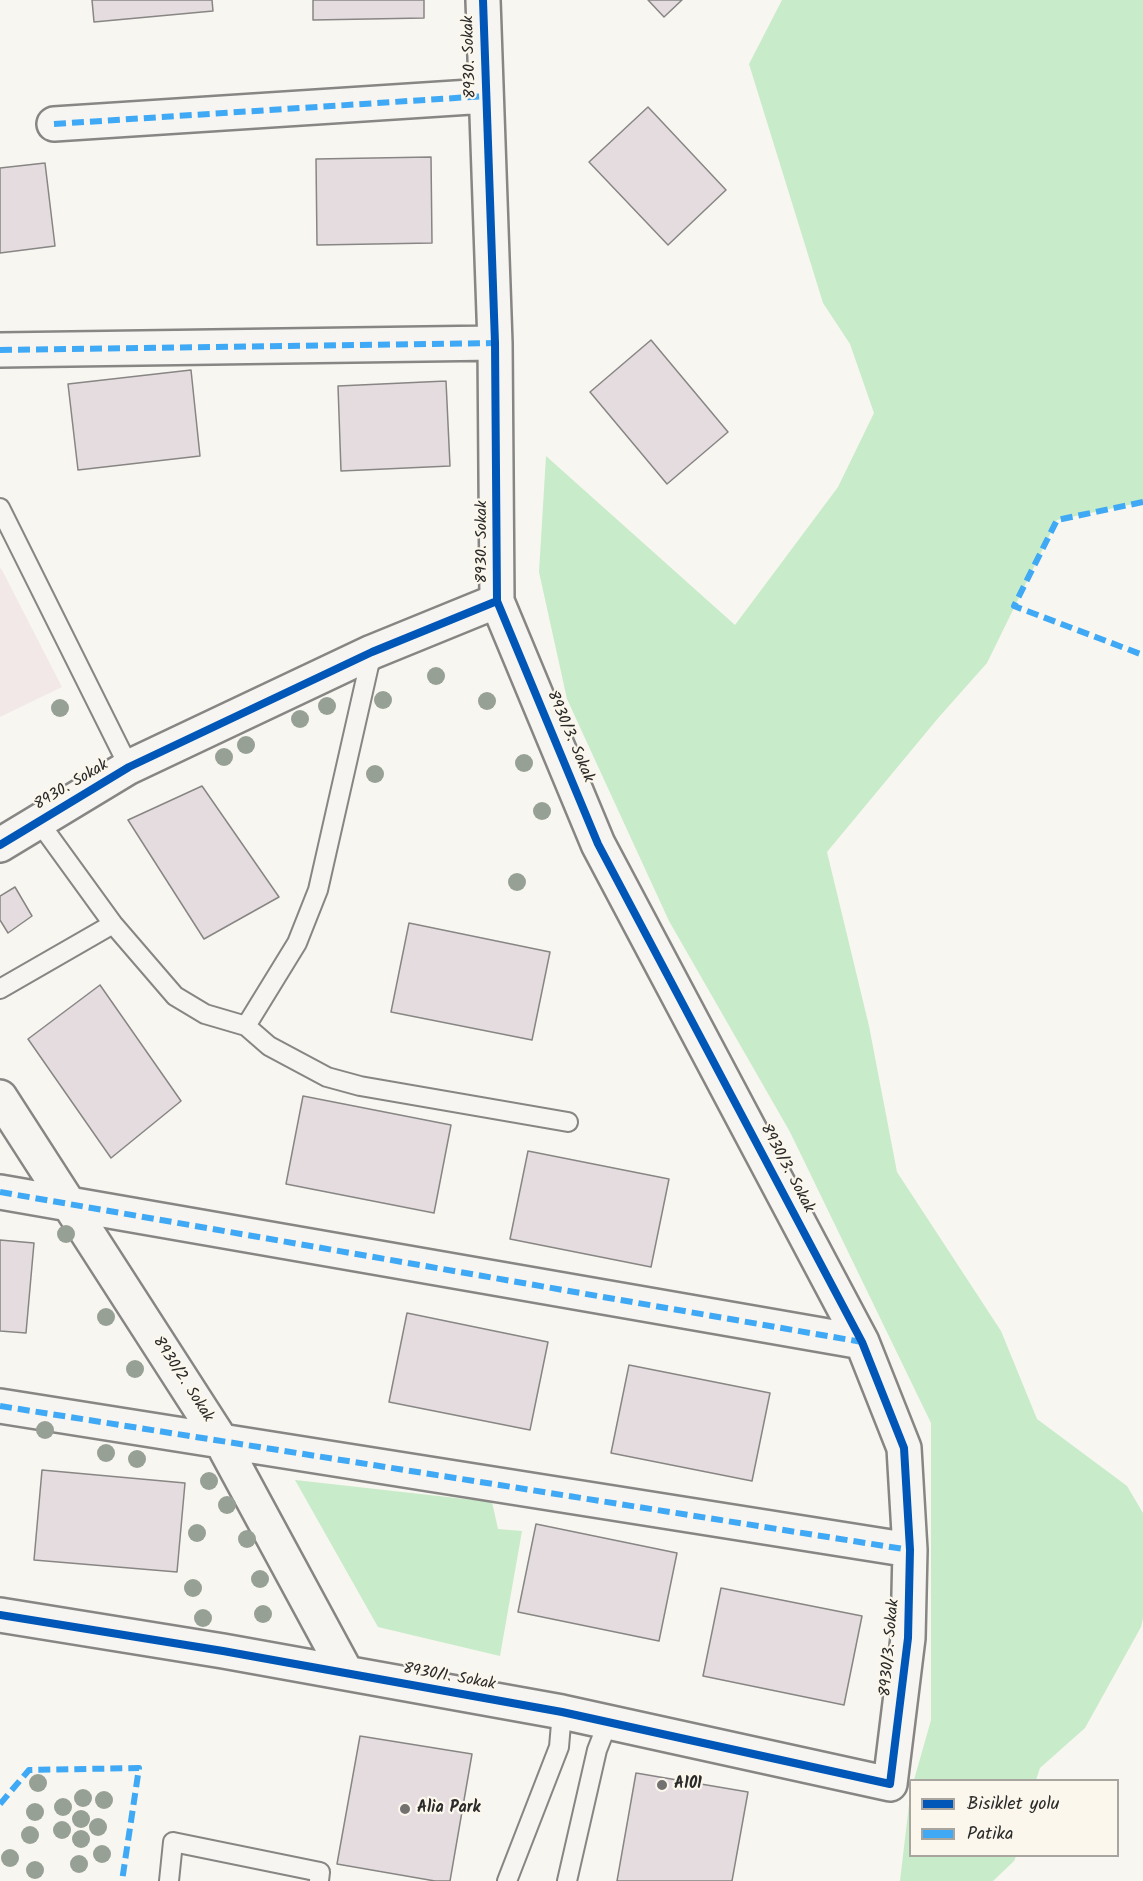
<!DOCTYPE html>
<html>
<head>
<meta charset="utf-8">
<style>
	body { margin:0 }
	#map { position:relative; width:1143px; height:1881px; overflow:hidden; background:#f8f6f0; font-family:Kalam,sans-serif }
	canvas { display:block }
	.legend { position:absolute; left:909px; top:1779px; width:210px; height:78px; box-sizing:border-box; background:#fbf7ec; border:2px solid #a8a59f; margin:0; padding:8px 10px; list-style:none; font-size:18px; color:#2b2b2b }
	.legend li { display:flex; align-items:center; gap:12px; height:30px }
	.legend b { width:30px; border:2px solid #a8a59f }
</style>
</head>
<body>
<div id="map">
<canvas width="1143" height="1881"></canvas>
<ul class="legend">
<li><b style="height:8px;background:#0057b8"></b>Bisiklet yolu</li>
<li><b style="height:8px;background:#3fa9f5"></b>Patika</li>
</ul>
</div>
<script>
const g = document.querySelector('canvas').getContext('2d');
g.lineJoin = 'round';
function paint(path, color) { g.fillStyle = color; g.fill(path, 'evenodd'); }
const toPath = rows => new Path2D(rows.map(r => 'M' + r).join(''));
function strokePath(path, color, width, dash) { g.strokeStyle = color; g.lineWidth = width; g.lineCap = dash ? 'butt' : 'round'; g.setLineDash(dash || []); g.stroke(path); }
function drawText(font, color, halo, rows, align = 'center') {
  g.font = font + ' Kalam,sans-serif'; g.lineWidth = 4.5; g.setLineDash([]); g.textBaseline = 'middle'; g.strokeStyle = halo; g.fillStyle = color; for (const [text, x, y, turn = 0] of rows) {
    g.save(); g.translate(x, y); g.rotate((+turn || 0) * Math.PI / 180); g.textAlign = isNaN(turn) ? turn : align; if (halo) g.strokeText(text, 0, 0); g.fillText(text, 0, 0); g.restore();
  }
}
paint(toPath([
	[1,568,62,687,0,717,0,569]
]), '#f2e8e7');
paint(toPath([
	[782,0,1143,0,1143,502,1057,520,987,663,939,717,827,852,869,1026,897,1172,1001,1331,1037,1419,1127,1486,1143,1513,1143,1618,1141,1627,1085,1728,1040,1768,1036,1780,914,1780,931,1720,931,1423,790,1132,669,921,567,699,539,572,546,456,735,625,838,487,874,413,850,344,823,303,749,64],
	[295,1480,492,1502,498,1529,522,1531,500,1656,378,1627],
	[910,1796,910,1856,1016,1856,1014,1861,993,1881,900,1881]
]), '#c8ebca');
const building = toPath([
	[92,0,212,0,213,11,94,22,92,0],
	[313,0,424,0,424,18,313,20,313,0],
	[648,0,682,0,664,17,648,0],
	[648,107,726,190,668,245,589,162,648,107],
	[431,157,432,243,317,245,316,159,431,157],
	[45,163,55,246,0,253,0,168,45,163],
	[651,340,728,432,667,484,590,392,651,340],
	[191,370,200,456,78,470,68,384,191,370],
	[446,381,450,466,341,471,338,386,446,381],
	[202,786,279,897,204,939,128,820,202,786],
	[15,887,32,916,8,933,0,920,0,896,15,887],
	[409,923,550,952,532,1040,391,1012,409,923],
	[100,985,181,1101,111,1158,28,1039,100,985],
	[303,1096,451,1125,434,1213,286,1184,303,1096],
	[528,1151,669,1179,651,1267,510,1239,528,1151],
	[0,1240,34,1243,26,1333,0,1331,0,1240],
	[407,1313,548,1342,530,1430,389,1402,407,1313],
	[629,1365,770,1393,752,1481,611,1453,629,1365],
	[42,1470,185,1483,177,1572,34,1560,42,1470],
	[536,1524,677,1553,659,1641,518,1612,536,1524],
	[721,1588,862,1616,844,1705,703,1676,721,1588],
	[360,1736,472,1754,450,1881,435,1881,337,1864,360,1736],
	[636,1773,748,1792,732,1881,617,1881,636,1773]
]);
paint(building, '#e5dce0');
strokePath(building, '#878684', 1.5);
const service = toPath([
	[0,508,129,767],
	[39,822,113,924,175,996,205,1014,246,1026,297,943,318,890,372,652],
	[0,989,113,924],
	[246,1026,269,1046,327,1077,360,1086,568,1122],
	[169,1881,173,1842,320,1872,319,1881],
	[507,1881,559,1747,562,1712],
	[567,1881,597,1750,608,1722]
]);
const minor = toPath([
	[54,124,486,96],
	[0,350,495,343],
	[0,845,129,767,372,652,497,601,495,343,483,0],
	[0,1097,220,1439,346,1672],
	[0,1192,862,1342],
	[0,1406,910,1550],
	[0,1615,223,1651,562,1712,890,1784,908,1638,910,1550,904,1448,862,1342,598,844,497,601]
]);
strokePath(service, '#878684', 22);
strokePath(minor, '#878684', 38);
strokePath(service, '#f6f5f1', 18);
strokePath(minor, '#f6f5f1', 33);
strokePath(toPath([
	[54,124,486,96],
	[0,350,495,343],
	[1143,502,1057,520,1014,606,1143,655],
	[0,1192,862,1342],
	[0,1406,910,1550],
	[0,1804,29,1770,139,1768,122,1881]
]), '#3fa9f5', 6, [12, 6]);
strokePath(toPath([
	[0,845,129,767,372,652,497,601,495,343,483,0],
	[0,1615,223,1651,562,1712,890,1784,908,1638,910,1550,904,1448,862,1342,598,844,497,601]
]), '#0057b8', 8);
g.fillStyle = '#97a095';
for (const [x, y] of [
	[436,676],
	[383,700],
	[487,701],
	[327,706],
	[60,708],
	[300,719],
	[246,745],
	[224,757],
	[524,763],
	[375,774],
	[542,811],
	[517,882],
	[66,1234],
	[106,1317],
	[135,1369],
	[45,1430],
	[106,1453],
	[137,1459],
	[209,1481],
	[227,1505],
	[197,1533],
	[247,1539],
	[260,1579],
	[193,1588],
	[263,1614],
	[203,1618],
	[38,1783],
	[83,1798],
	[104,1800],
	[63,1807],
	[35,1812],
	[81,1819],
	[98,1827],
	[62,1830],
	[30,1835],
	[81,1839],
	[102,1854],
	[10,1858],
	[79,1864],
	[35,1870]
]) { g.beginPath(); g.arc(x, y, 9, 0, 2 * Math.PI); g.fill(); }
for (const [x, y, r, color] of [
	[662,1785,6,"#737270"],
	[405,1809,6,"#737270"]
]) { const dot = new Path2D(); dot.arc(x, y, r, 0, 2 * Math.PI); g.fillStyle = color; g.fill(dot); strokePath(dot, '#fbf7ec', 2); }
drawText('16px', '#2b2b2b', '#fbf7ec', [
	["8930. Sokak",471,57,-92],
	["8930. Sokak",483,542,-90],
	["8930/3. Sokak",569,737,67],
	["8930. Sokak",72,786,-31],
	["8930/3. Sokak",786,1169,62],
	["8930/2. Sokak",182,1380,57],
	["8930/3. Sokak",891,1648,-85],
	["8930/1. Sokak",449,1678,10]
]);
drawText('bold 16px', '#2b2b2b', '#fbf7ec', [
	["A101",674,1785],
	["Alia Park",417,1809]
], 'left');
</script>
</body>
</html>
